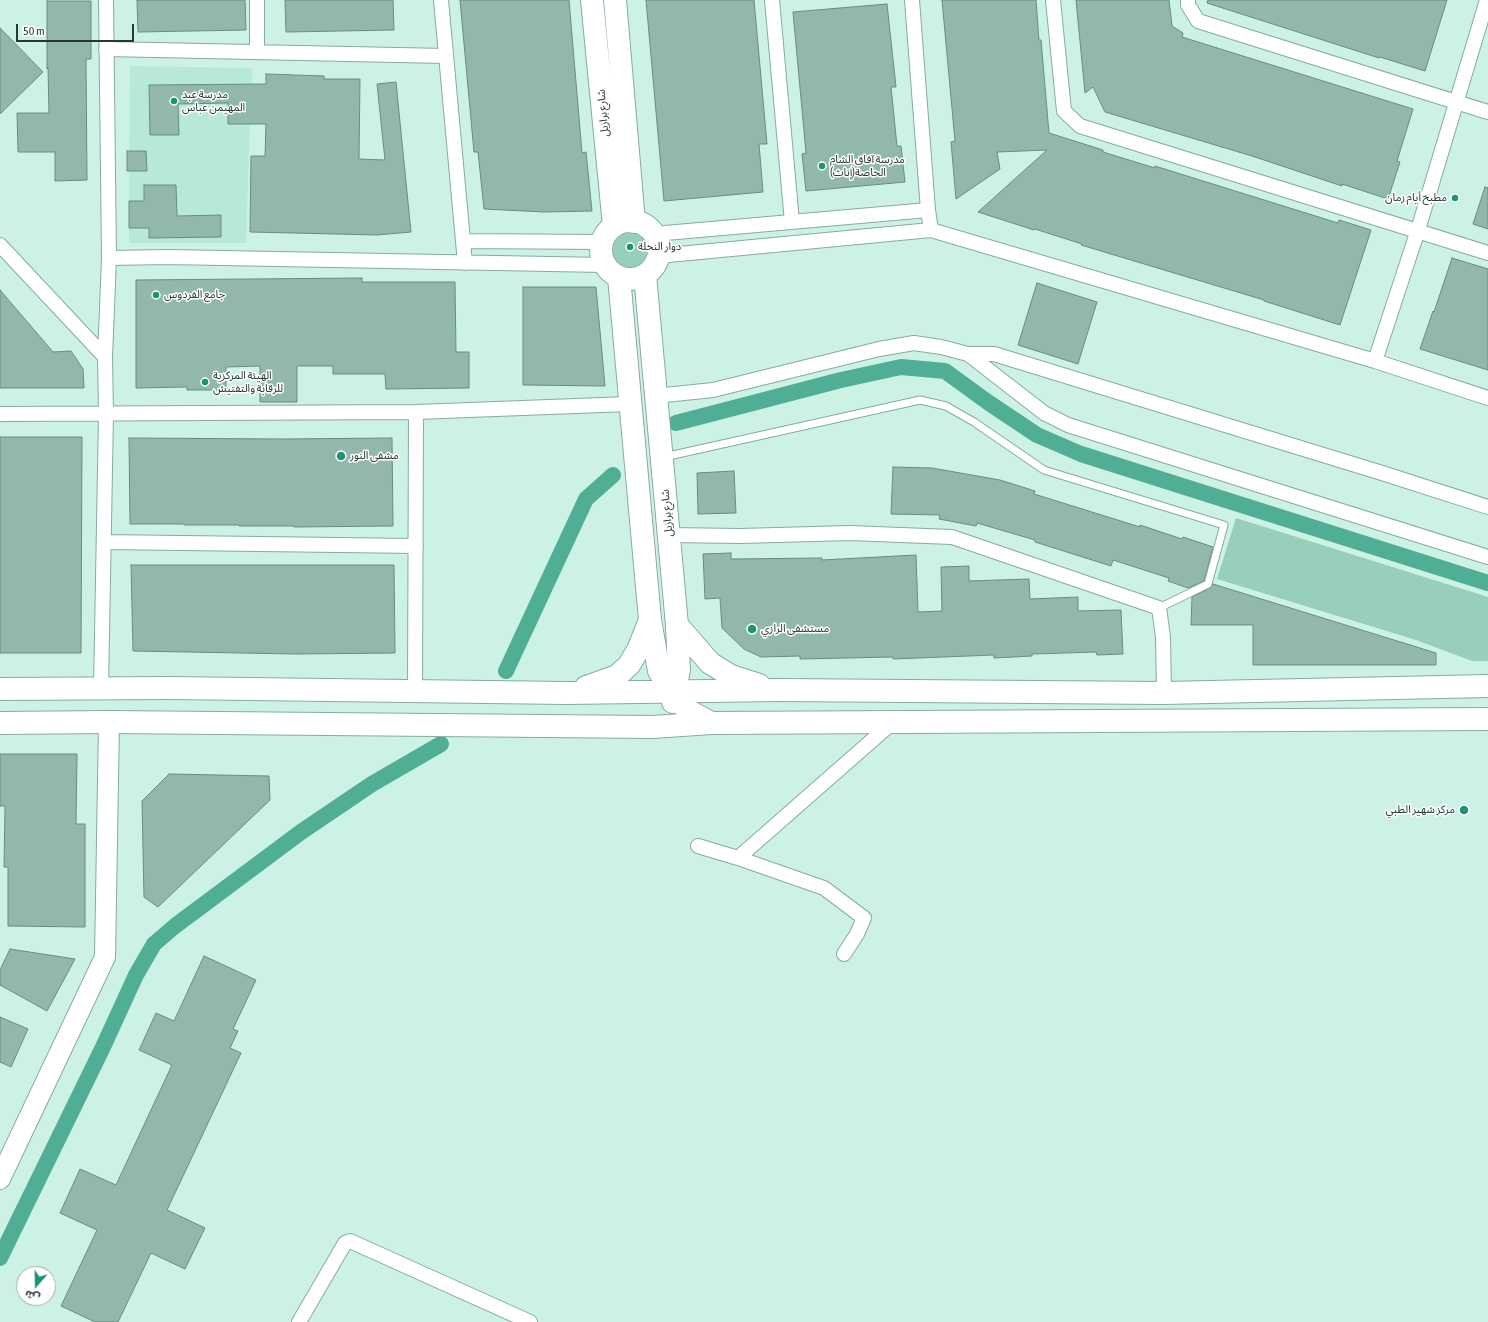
<!DOCTYPE html>
<html>
<head>
<meta charset="utf-8">
<style>
	body { margin:0 }
	#map { position:relative; width:1488px; height:1322px; overflow:hidden; background:#cbf2e5; font-family:"Asap Condensed","Noto Sans Arabic",sans-serif }
	canvas { display:block }
	.north { position:absolute; left:16px; top:1266px; width:40px; height:40px; box-sizing:border-box; background:#fff; border:1px solid #a9afad; border-radius:50%; rotate:200deg; font-size:11px; font-weight:700; line-height:16px; text-align:center; color:#273731 }
	.north::after { content:''; display:block; margin:auto; width:14px; height:18px; background:#1c9377; clip-path:polygon(50% 0,100% 100%,50% 72%,0 100%) }
	.scale { position:absolute; left:16px; top:24px; width:118px; height:18px; box-sizing:border-box; border:2px solid #273731; border-top:0; padding-left:5px; font-size:12px; line-height:14px; white-space:nowrap; color:#273731; -webkit-text-stroke:3px #fff; paint-order:stroke }
</style>
</head>
<body>
<div id="map">
<canvas width="1488" height="1322"></canvas>
<div class="north">ش</div>
<div class="scale">50 m</div>
</div>
<script>
const g = document.querySelector('canvas').getContext('2d');
g.lineJoin = 'round';
function paint(path, color) { g.fillStyle = color; g.fill(path, 'evenodd'); }
const toPath = rows => new Path2D(rows.map(r => 'M' + r).join(''));
function strokePath(path, color, width, dash) { g.strokeStyle = color; g.lineWidth = width; g.lineCap = dash ? 'butt' : 'round'; g.setLineDash(dash || []); g.stroke(path); }
function drawText(font, color, halo, rows, align = 'center') {
  g.font = font + ' "Asap Condensed","Noto Sans Arabic",sans-serif'; g.lineWidth = 3; g.setLineDash([]); g.textBaseline = 'middle'; g.strokeStyle = halo; g.fillStyle = color; for (const [text, x, y, turn = 0] of rows) {
    g.save(); g.translate(x, y); g.rotate((+turn || 0) * Math.PI / 180); g.textAlign = isNaN(turn) ? turn : align; if (halo) g.strokeText(text, 0, 0); g.fillText(text, 0, 0); g.restore();
  }
}
paint(toPath([
	[130,66,252,68,246,243,129,243]
]), '#b8e9d8');
paint(toPath([
	'613 250a17 17 0 1 1 34 0a17 17 0 1 1-34 0Z',
	[1236,518,1488,597,1488,661,1472,661,1416,640,1217,579]
]), '#97cfbc');
strokePath(toPath([
	[676,423,841,380,901,367,945,371,989,403,1037,435,1081,454,1488,583],
	[506,671,586,499,613,475],
	[0,1258,103,1047,136,975,154,944,175,926,301,832,372,784,441,744]
]), '#50ae94', 16);
const building = toPath([
	[137,0,245,0,246,30,138,32,137,0],
	[285,0,393,0,394,30,286,32,285,0],
	[460,0,569,0,582,153,586,152,592,211,544,212,484,209,478,152,474,152,460,0],
	[646,0,754,0,767,144,759,144,763,192,664,201,646,0],
	[942,0,1036,0,1039,40,1041,40,1049,133,1103,150,1103,152,1155,168,1155,166,1338,223,1339,220,1371,230,1340,325,1264,301,1264,300,1081,245,1082,244,1035,229,1034,230,978,212,1047,150,997,152,1000,169,956,199,951,142,955,141,942,0],
	[1076,0,1169,0,1172,26,1183,33,1182,37,1413,109,1397,161,1400,162,1388,199,1342,184,1342,186,1252,156,1105,112,1093,87,1085,93,1076,0],
	[1208,0,1447,0,1425,71,1380,57,1379,58,1207,3,1208,0],
	[47,1,91,1,91,59,86,59,87,180,55,181,55,152,18,152,17,113,49,113,48,67,47,69,47,1],
	[887,4,896,87,891,87,897,146,901,146,905,182,806,191,802,154,806,153,793,12,887,4],
	[0,28,43,72,0,114,0,28],
	[266,74,324,76,324,79,360,79,359,159,385,160,377,84,396,82,411,232,377,235,250,232,251,156,265,156,266,124,228,124,228,103,178,104,179,135,150,135,149,85,266,84,266,74],
	[127,151,146,151,147,171,127,171,127,151],
	[144,185,176,185,177,216,221,215,221,237,149,238,149,228,129,228,129,201,144,201,144,185],
	[1485,187,1488,188,1488,229,1473,224,1485,187],
	[1452,258,1488,269,1488,370,1420,349,1433,311,1434,312,1452,258],
	[362,278,362,282,455,282,456,352,469,352,469,388,386,389,385,374,333,374,333,366,297,366,297,402,260,402,260,366,226,367,226,390,187,390,187,387,136,388,136,280,362,278],
	[1037,283,1097,302,1078,364,1018,345,1037,283],
	[523,287,596,287,605,386,523,385,523,287],
	[0,290,53,352,71,351,83,369,84,388,0,388,0,290],
	[0,437,82,437,81,653,0,653,0,437],
	[129,438,281,439,392,438,393,526,294,527,294,526,239,526,239,525,184,525,184,524,130,524,129,438],
	[893,467,932,468,1000,480,1035,491,1034,494,1140,527,1140,525,1182,539,1183,537,1213,547,1204,581,1188,588,1168,581,1169,578,1113,560,1111,566,1035,542,1035,540,977,523,976,526,939,519,940,515,891,514,893,467],
	[734,471,736,513,698,514,697,473,734,471],
	[731,553,731,559,822,558,822,560,916,555,918,612,942,611,941,567,969,566,969,581,1029,579,1030,599,1078,597,1078,611,1121,610,1123,654,1097,655,1096,652,1032,654,1032,656,994,658,994,655,893,659,893,657,800,659,800,656,761,657,744,649,722,628,720,598,705,599,703,554,731,553],
	[131,565,394,565,395,653,296,654,133,651,131,565],
	[1213,584,1436,653,1436,665,1253,665,1253,625,1191,625,1192,597,1210,588,1213,584],
	[0,754,77,754,76,824,85,824,85,927,8,926,8,867,4,867,5,806,0,806,0,754],
	[169,774,269,776,270,800,158,907,144,897,142,801,169,774],
	[10,949,75,959,47,1011,0,985,0,970,10,949],
	[204,956,256,980,233,1029,238,1031,230,1048,241,1053,167,1210,205,1228,185,1269,151,1253,118,1322,95,1322,61,1306,97,1230,60,1213,80,1169,116,1185,172,1065,139,1050,156,1013,174,1021,204,956],
	[0,1017,28,1029,11,1067,0,1062,0,1017]
]);
paint(building, '#92b8ab');
strokePath(building, '#688c80', 1);
const lane = toPath([
	[664,457,920,400,946,406,974,422,1044,470,1224,525,1208,584,1159,608]
]);
const street = toPath([
	[257,0,257,52],
	[441,0,465,263],
	[772,0,792,222],
	[912,0,928,210,931,230],
	[1053,0,1064,111,1080,126,1488,253],
	[1188,0,1188,5,1198,21,1488,112],
	[106,49,446,56],
	[654,234,928,210],
	[463,241,602,242],
	[0,245,105,357],
	[658,256,931,230,1375,361,1488,398],
	[109,258,168,257,605,265],
	[968,354,994,354,1382,473,1488,507],
	[1375,361,1418,230,1487,0],
	[655,396,713,390,879,349,914,343,941,347,968,354,1044,413,1068,425,1488,557],
	[0,414,416,412,629,404],
	[669,535,740,536,850,533,952,537,1159,608,1163,637,1164,693],
	[104,542,416,546],
	[101,689,106,414,105,357,109,258,106,0],
	[415,692,416,412],
	[698,846,738,858],
	[844,954,857,934,864,918,824,888,738,858,893,722],
	[299,1322,345,1243,350,1241,530,1322]
]);
const secondary = toPath([
	[0,1179,105,957,109,722]
]);
const highway = toPath([
	[592,0,614,226],
	[615,0,634,222],
	'601 250a29 29 0 1 1 58 0a29 29 0 1 1-58 0Z',
	[645,275,677,625,679,670,673,702],
	[619,277,650,620,659,671,687,710,711,723],
	[677,625,710,663,731,676,759,685],
	[586,687,617,676,629,665,638,650,650,620],
	[0,689,169,688,567,693,780,690,1164,693,1488,686],
	[0,723,109,722,653,727,711,723,1488,719]
]);
strokePath(lane, '#86ac9f', 9);
strokePath(street, '#86ac9f', 16);
strokePath(secondary, '#86ac9f', 22);
strokePath(highway, '#86ac9f', 24);
strokePath(lane, '#fff', 7);
strokePath(street, '#fff', 14);
strokePath(secondary, '#fff', 20);
strokePath(highway, '#fff', 22);
for (const [x, y, r, color] of [
	[174,101,4,"#1c9377"],
	[822,166,4,"#1c9377"],
	[1455,198,4,"#1c9377"],
	[630,247,4,"#1c9377"],
	[156,295,4,"#1c9377"],
	[205,382,4,"#1c9377"],
	[341,456,5,"#1c9377"],
	[752,629,5,"#1c9377"],
	[1464,810,5,"#1c9377"]
]) { const dot = new Path2D(); dot.arc(x, y, r, 0, 2 * Math.PI); g.fillStyle = color; g.fill(dot); strokePath(dot, '#fff', 1.5); }
drawText('11px', '#273731', '#fff', [
	["مدرسة عبد",182,95],
	["المهيمن عباس",182,108],
	["مدرسة آفاق الشام",830,160],
	["الخاصة(إناث)",830,173],
	["مطبخ أيام زمان",1447,198,"right"],
	["دوار النخلة",638,247],
	["جامع الفردوس",164,295],
	["الهيئة المركزية",213,376],
	["للرقابة والتفتيش",213,389],
	["مشفى النور",350,456],
	["مستشفى الرازي",761,629],
	["مركز شهير الطبي",1455,810,"right"]
], 'left');
drawText('11px', '#273731', '#fff', [
	["شارع برازيل",603,113,-95],
	["شارع برازيل",667,513,-95]
]);
</script>
</body>
</html>
